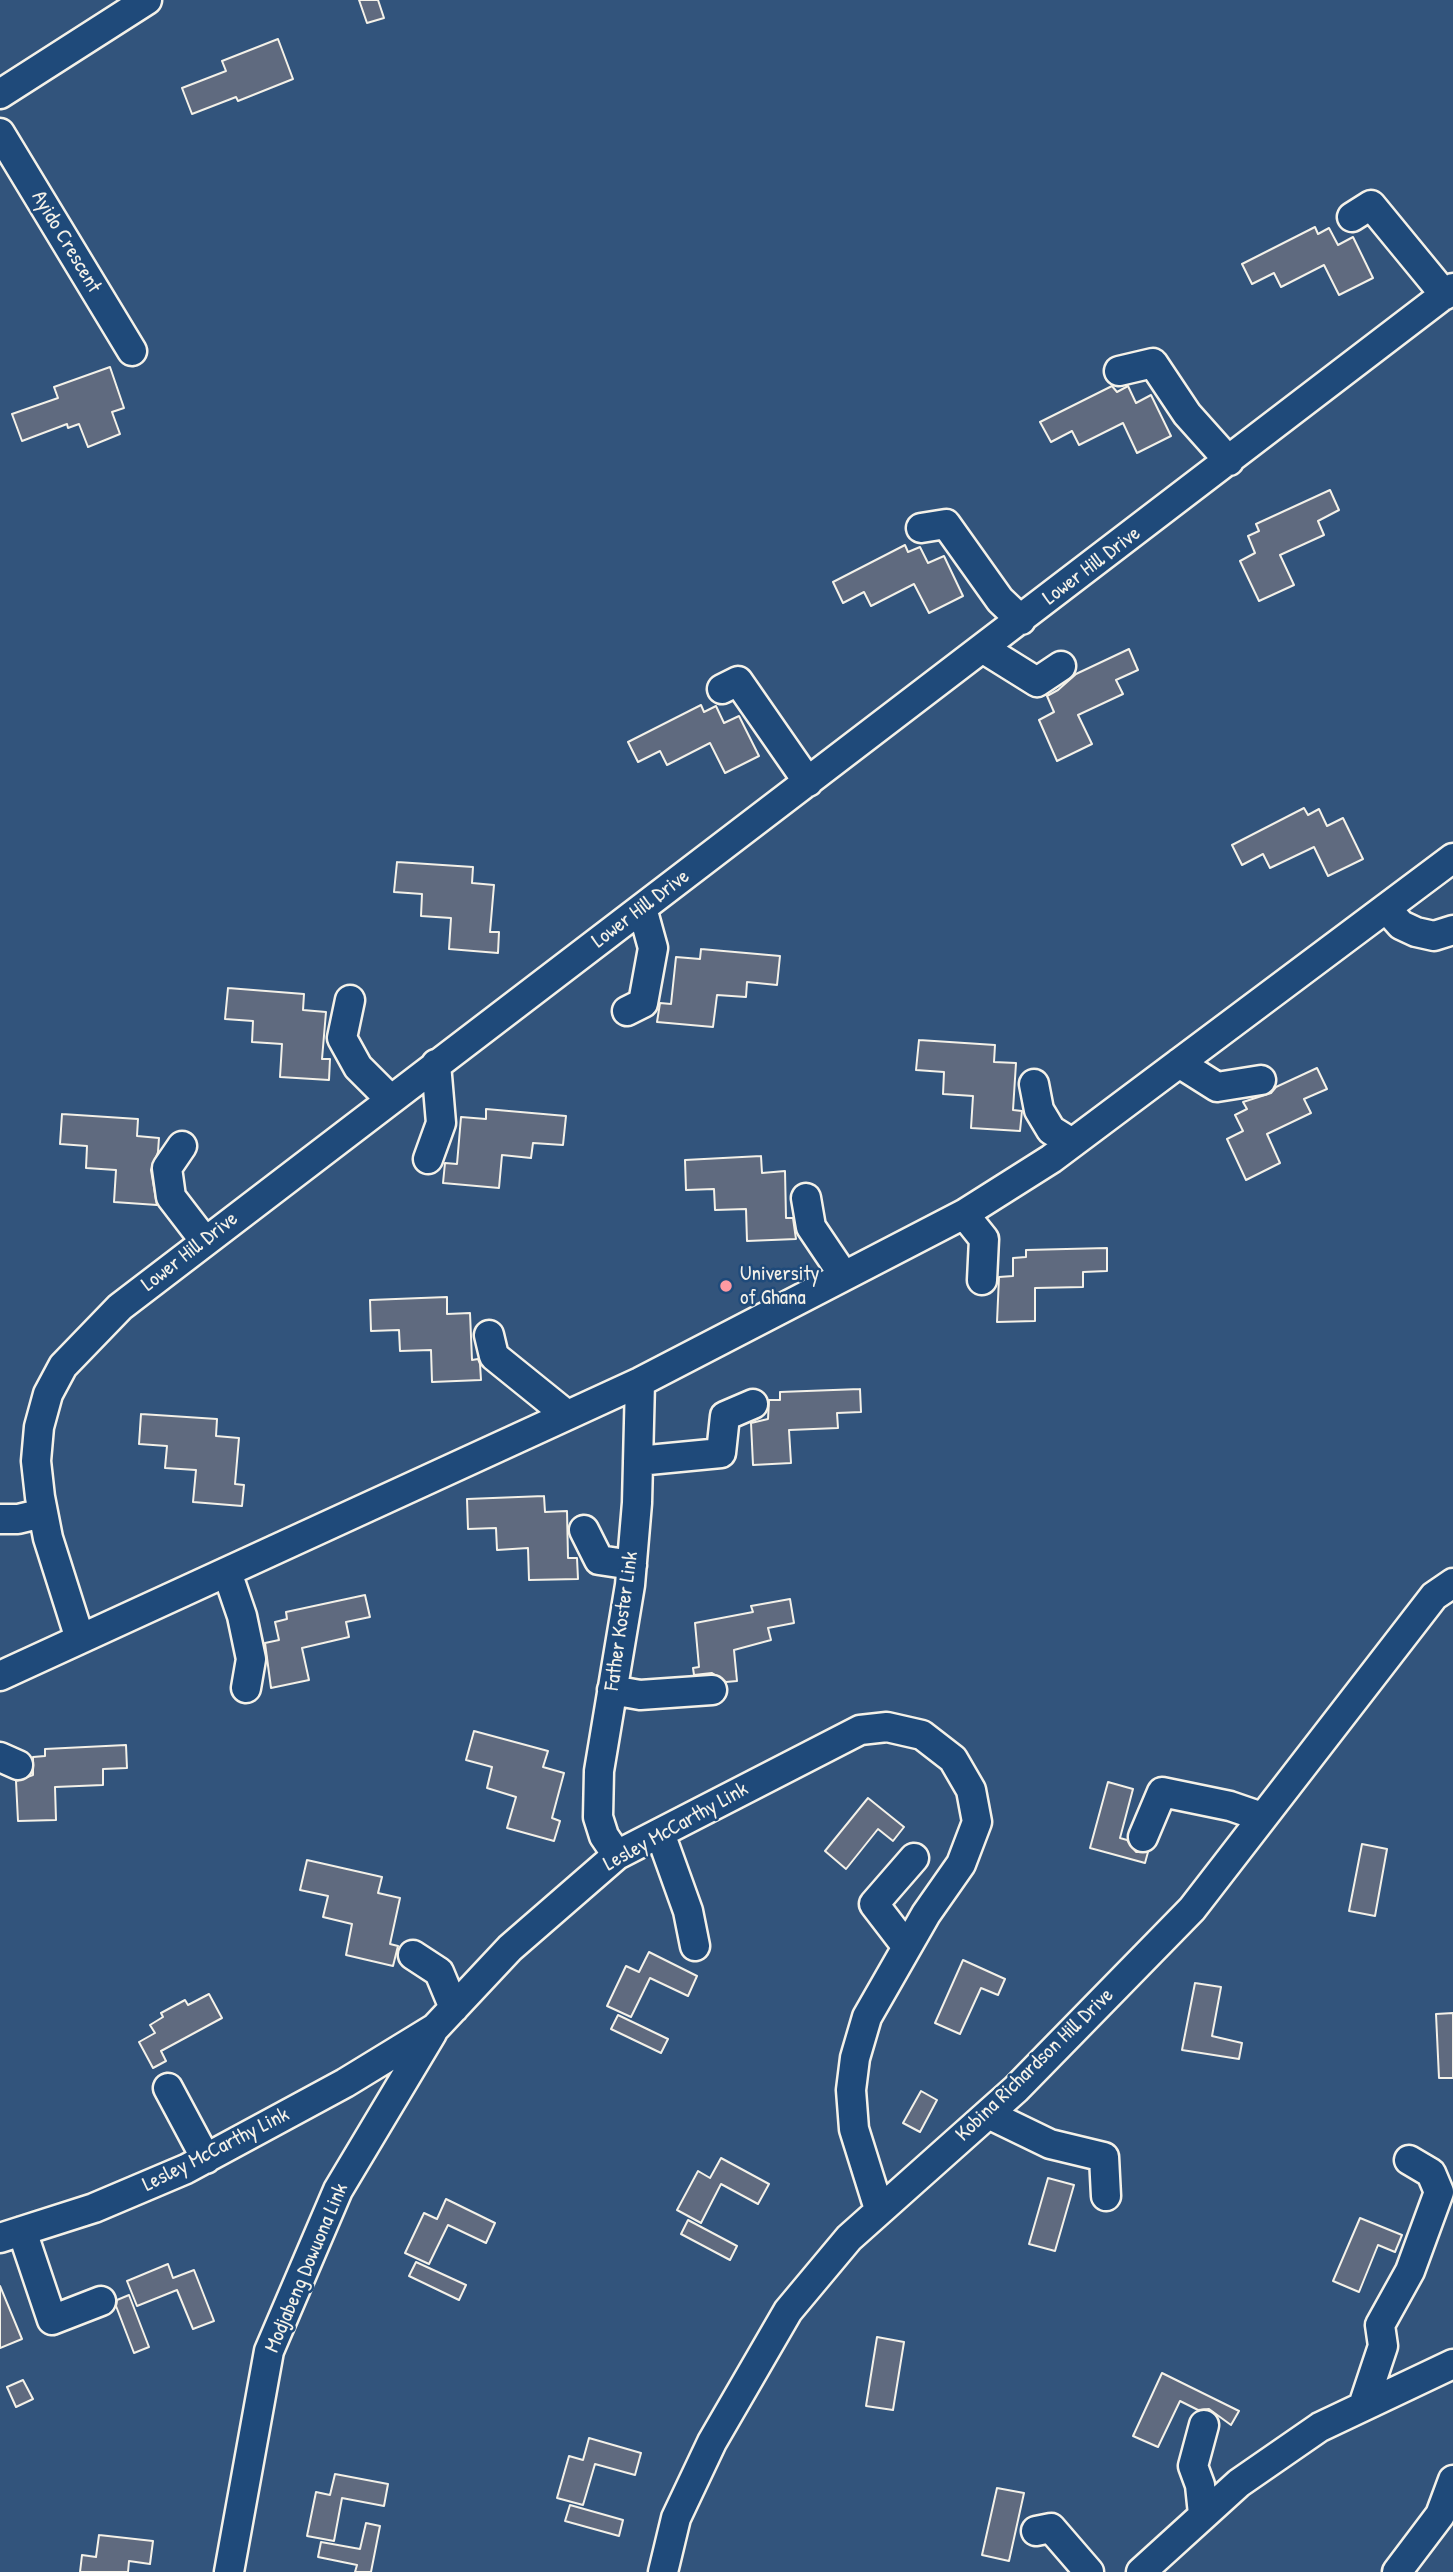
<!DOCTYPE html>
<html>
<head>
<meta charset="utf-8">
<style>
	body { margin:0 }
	canvas { display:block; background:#1f4a7a }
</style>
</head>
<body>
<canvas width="1453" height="2572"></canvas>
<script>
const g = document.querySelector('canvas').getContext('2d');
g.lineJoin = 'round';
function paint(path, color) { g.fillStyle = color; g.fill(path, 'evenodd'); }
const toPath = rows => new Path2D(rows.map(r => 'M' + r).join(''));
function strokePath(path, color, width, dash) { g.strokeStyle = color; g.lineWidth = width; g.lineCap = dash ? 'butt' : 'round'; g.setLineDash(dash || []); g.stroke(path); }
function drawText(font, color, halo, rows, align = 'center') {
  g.font = font + ' "Patrick Hand",sans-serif'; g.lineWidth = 5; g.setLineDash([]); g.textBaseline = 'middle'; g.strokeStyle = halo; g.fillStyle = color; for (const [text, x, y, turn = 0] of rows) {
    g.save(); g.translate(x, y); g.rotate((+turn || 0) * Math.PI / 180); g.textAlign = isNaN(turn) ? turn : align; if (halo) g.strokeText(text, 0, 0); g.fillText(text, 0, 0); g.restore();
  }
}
paint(toPath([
	[0,0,1453,0,1453,2572,0,2572]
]), '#32547c');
const building = toPath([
	[359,0,378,0,384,18,367,23,359,0],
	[278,39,293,79,238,101,236,97,192,114,182,88,226,71,222,61,278,39],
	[1315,227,1318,234,1329,228,1338,245,1353,237,1373,278,1339,295,1324,265,1281,287,1274,273,1252,284,1242,264,1315,227],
	[110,367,124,408,112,412,120,434,88,447,79,424,68,428,67,424,22,441,12,414,58,398,54,387,110,367],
	[1112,386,1117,392,1128,386,1136,403,1151,395,1171,436,1137,453,1123,423,1079,445,1072,431,1051,442,1040,422,1112,386],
	[1330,490,1339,510,1318,521,1324,535,1280,555,1294,585,1259,601,1240,561,1255,553,1248,536,1259,531,1256,524,1330,490],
	[905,545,908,552,920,547,928,563,944,556,963,596,929,613,914,584,871,606,864,592,843,603,833,582,905,545],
	[1129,649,1138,670,1116,680,1123,694,1078,715,1092,744,1057,761,1039,720,1054,712,1047,696,1058,690,1076,674,1129,649],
	[701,705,704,712,716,706,724,723,739,716,759,756,725,773,710,743,667,765,660,751,638,762,628,742,701,705],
	[1304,808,1308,815,1319,809,1327,826,1343,818,1363,859,1328,876,1314,847,1270,868,1263,854,1242,865,1232,845,1304,808],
	[397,862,473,867,472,883,494,885,490,932,499,932,498,953,449,949,451,918,421,916,422,894,394,892,397,862],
	[701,949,780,956,777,985,747,982,746,997,717,995,713,1027,657,1022,660,1003,671,1004,676,957,700,959,701,949],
	[228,988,304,994,303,1010,326,1012,322,1059,330,1059,329,1080,280,1077,282,1044,252,1042,253,1021,225,1019,228,988],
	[919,1040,995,1045,994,1062,1016,1063,1013,1110,1022,1111,1020,1131,971,1128,973,1096,943,1094,944,1072,916,1070,919,1040],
	[1317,1068,1327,1089,1304,1099,1311,1113,1267,1134,1280,1163,1246,1180,1227,1139,1243,1131,1235,1115,1247,1109,1243,1102,1271,1093,1276,1087,1317,1068],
	[486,1109,566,1116,563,1145,533,1143,531,1158,502,1155,499,1188,443,1183,445,1163,457,1164,461,1117,486,1119,486,1109],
	[62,1114,138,1119,137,1136,159,1138,158,1152,151,1170,157,1205,114,1202,116,1170,86,1168,87,1146,60,1144,62,1114],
	[761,1156,762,1173,785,1171,786,1218,793,1218,796,1239,747,1241,746,1209,715,1210,714,1189,686,1190,685,1160,761,1156],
	[1107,1248,1107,1271,1083,1272,1083,1287,1035,1288,1035,1321,997,1322,999,1277,1013,1276,1013,1258,1026,1257,1026,1250,1107,1248],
	[447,1297,447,1314,470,1313,472,1360,478,1359,480,1364,481,1380,432,1382,431,1350,400,1351,399,1330,371,1331,370,1300,447,1297],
	[860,1389,861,1412,837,1413,838,1428,789,1430,791,1463,753,1465,751,1423,768,1419,769,1400,780,1400,780,1392,860,1389],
	[141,1414,217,1419,216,1436,239,1438,235,1484,244,1485,242,1506,193,1502,196,1470,165,1468,167,1446,139,1444,141,1414],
	[544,1496,545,1512,567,1511,568,1558,577,1558,578,1579,529,1580,528,1548,497,1550,496,1528,468,1529,467,1499,544,1496],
	[365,1595,370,1617,346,1622,349,1637,302,1648,309,1680,271,1688,265,1643,279,1640,275,1622,287,1619,286,1612,365,1595],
	[790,1599,794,1623,768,1628,771,1640,734,1650,737,1681,726,1682,712,1673,694,1675,693,1668,699,1667,695,1623,753,1612,751,1606,790,1599],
	[474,1731,548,1751,543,1767,564,1773,552,1818,560,1821,554,1841,507,1828,516,1797,487,1788,492,1767,466,1760,474,1731],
	[126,1745,127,1768,103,1769,103,1785,55,1787,56,1820,18,1821,16,1781,33,1775,33,1757,45,1756,45,1749,126,1745],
	[1108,1782,1133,1789,1120,1838,1127,1840,1136,1852,1148,1852,1145,1863,1090,1848,1108,1782],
	[868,1798,904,1827,893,1841,878,1829,846,1869,825,1851,868,1798],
	[1362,1844,1387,1849,1375,1916,1349,1911,1362,1844],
	[307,1860,382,1877,378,1893,400,1898,390,1944,398,1946,393,1966,346,1955,352,1924,323,1917,328,1896,300,1890,307,1860],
	[649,1952,697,1976,688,1996,650,1978,631,2017,607,2006,626,1966,639,1972,649,1952],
	[963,1960,1005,1979,998,1995,981,1988,960,2034,935,2023,963,1960],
	[1195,1983,1221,1987,1212,2036,1242,2043,1239,2059,1182,2050,1195,1983],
	[209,1994,222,2018,161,2051,166,2061,153,2068,139,2042,155,2033,150,2025,163,2017,161,2013,185,2000,188,2005,209,1994],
	[1453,2013,1453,2078,1439,2078,1436,2014,1453,2013],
	[618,2015,668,2039,661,2053,611,2029,618,2015],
	[921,2091,937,2100,920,2132,903,2123,921,2091],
	[721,2158,769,2184,758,2204,721,2184,701,2223,677,2210,698,2171,710,2178,721,2158],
	[1048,2178,1074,2185,1055,2251,1029,2244,1048,2178],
	[446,2199,495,2223,486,2243,448,2225,429,2264,405,2253,424,2213,437,2219,446,2199],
	[1360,2218,1402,2235,1395,2252,1378,2245,1359,2292,1333,2281,1360,2218],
	[688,2220,737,2246,730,2260,681,2234,688,2220],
	[416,2262,466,2285,459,2300,409,2276,416,2262],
	[168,2264,173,2278,194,2270,214,2321,193,2329,177,2290,137,2306,127,2281,168,2264],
	[0,2286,22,2339,0,2348,0,2286],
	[129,2295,149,2347,134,2353,116,2306,117,2300,129,2295],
	[877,2337,904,2342,893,2410,866,2406,877,2337],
	[1162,2373,1239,2411,1231,2425,1209,2409,1198,2410,1180,2401,1158,2447,1133,2436,1162,2373],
	[23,2380,33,2399,16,2407,7,2387,23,2380],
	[589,2438,641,2453,635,2475,595,2464,583,2505,557,2498,569,2456,583,2460,589,2438],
	[335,2474,388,2484,384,2506,342,2498,334,2541,307,2536,316,2492,330,2495,335,2474],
	[997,2488,1024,2493,1009,2561,982,2555,997,2488],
	[570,2505,623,2520,619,2536,565,2521,570,2505],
	[366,2523,380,2526,371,2572,355,2572,357,2565,318,2557,321,2542,360,2549,366,2523],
	[99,2535,153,2541,150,2564,129,2561,128,2572,80,2572,82,2555,96,2557,99,2535]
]);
paint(building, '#5f6a7f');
strokePath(building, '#f4f1e8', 2);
const minor = toPath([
	[0,94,147,0],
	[0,133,132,351],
	[1352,217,1371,205,1445,295],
	[1119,371,1153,363,1187,414,1229,461],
	[921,528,946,524,1000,600,1021,620],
	[984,649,1037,682,1061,666],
	[722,689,738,681,808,782],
	[1386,908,1401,925,1416,932,1434,936,1453,930],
	[350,1000,342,1038,358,1067,390,1099],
	[627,1011,643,1003,653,948,642,908],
	[1179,1063,1217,1087,1261,1080],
	[1034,1084,1039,1110,1051,1130,1072,1143],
	[182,1146,167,1168,171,1197,204,1240],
	[428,1159,441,1123,436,1064],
	[806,1198,811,1227,844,1276],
	[964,1214,984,1239,982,1280],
	[489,1335,494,1356,567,1415],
	[638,1461,721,1453,725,1416,753,1404],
	[0,1519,18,1519,43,1513],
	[584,1530,599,1560,632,1565],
	[227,1572,242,1616,251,1659,246,1688],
	[80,1639,48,1538,40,1497,36,1461,39,1427,48,1394,63,1366,120,1307,1453,288],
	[0,1676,640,1382,964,1214,1051,1159,1453,858],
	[612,1690,640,1695,712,1690],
	[0,1757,18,1765],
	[660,1833,688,1911,695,1946],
	[1143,1837,1162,1792,1230,1806,1262,1817],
	[617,1855,604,1836,598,1817,599,1771,630,1585,637,1503,640,1382],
	[907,1947,874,1904,914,1858],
	[413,1955,439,1972,454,2008],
	[168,2088,206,2159],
	[988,2114,1050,2144,1104,2157,1106,2196],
	[22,2231,52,2320,101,2301],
	[0,2238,94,2208,186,2169,345,2083,435,2028,510,1948,617,1855,860,1730,887,1727,922,1735,953,1759,971,1790,977,1822,961,1864,926,1914,867,2017,855,2058,851,2090,854,2129,879,2209],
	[1363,2406,1383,2346,1380,2325,1410,2271,1439,2192,1431,2173,1409,2160],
	[1203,2514,1200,2485,1193,2466,1204,2425],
	[1036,2531,1051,2528,1089,2572],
	[229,2572,269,2351,338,2190,432,2033],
	[663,2572,676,2518,712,2442,788,2311,849,2238,1016,2089,1192,1909,1434,1596,1453,1583],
	[1141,2572,1239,2483,1320,2427,1453,2364],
	[1397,2572,1440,2515,1453,2480]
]);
strokePath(minor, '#f4f1e8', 33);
strokePath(minor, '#1f4a7a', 28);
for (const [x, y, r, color] of [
	[726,1286,7,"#ff9aa2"]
]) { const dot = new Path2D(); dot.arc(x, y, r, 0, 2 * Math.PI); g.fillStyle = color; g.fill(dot); strokePath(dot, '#1f4a7a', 2.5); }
drawText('21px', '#f4f1e8', '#1f4a7a', [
	["Ayido Crescent",66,242,59],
	["Lower Hill Drive",1092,566,-37],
	["Lower Hill Drive",641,909,-37],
	["Lower Hill Drive",190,1252,-38],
	["Father Koster Link",622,1621,-82],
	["Lesley McCarthy Link",676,1827,-29],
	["Kobina Richardson Hill Drive",1035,2065,-44],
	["Lesley McCarthy Link",216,2150,-27],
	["Modjabeng Dowuona Link",307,2268,-67]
]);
drawText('21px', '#f4f1e8', '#1f4a7a', [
	["University",740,1274],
	["of Ghana",740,1298]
], 'left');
</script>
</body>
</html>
